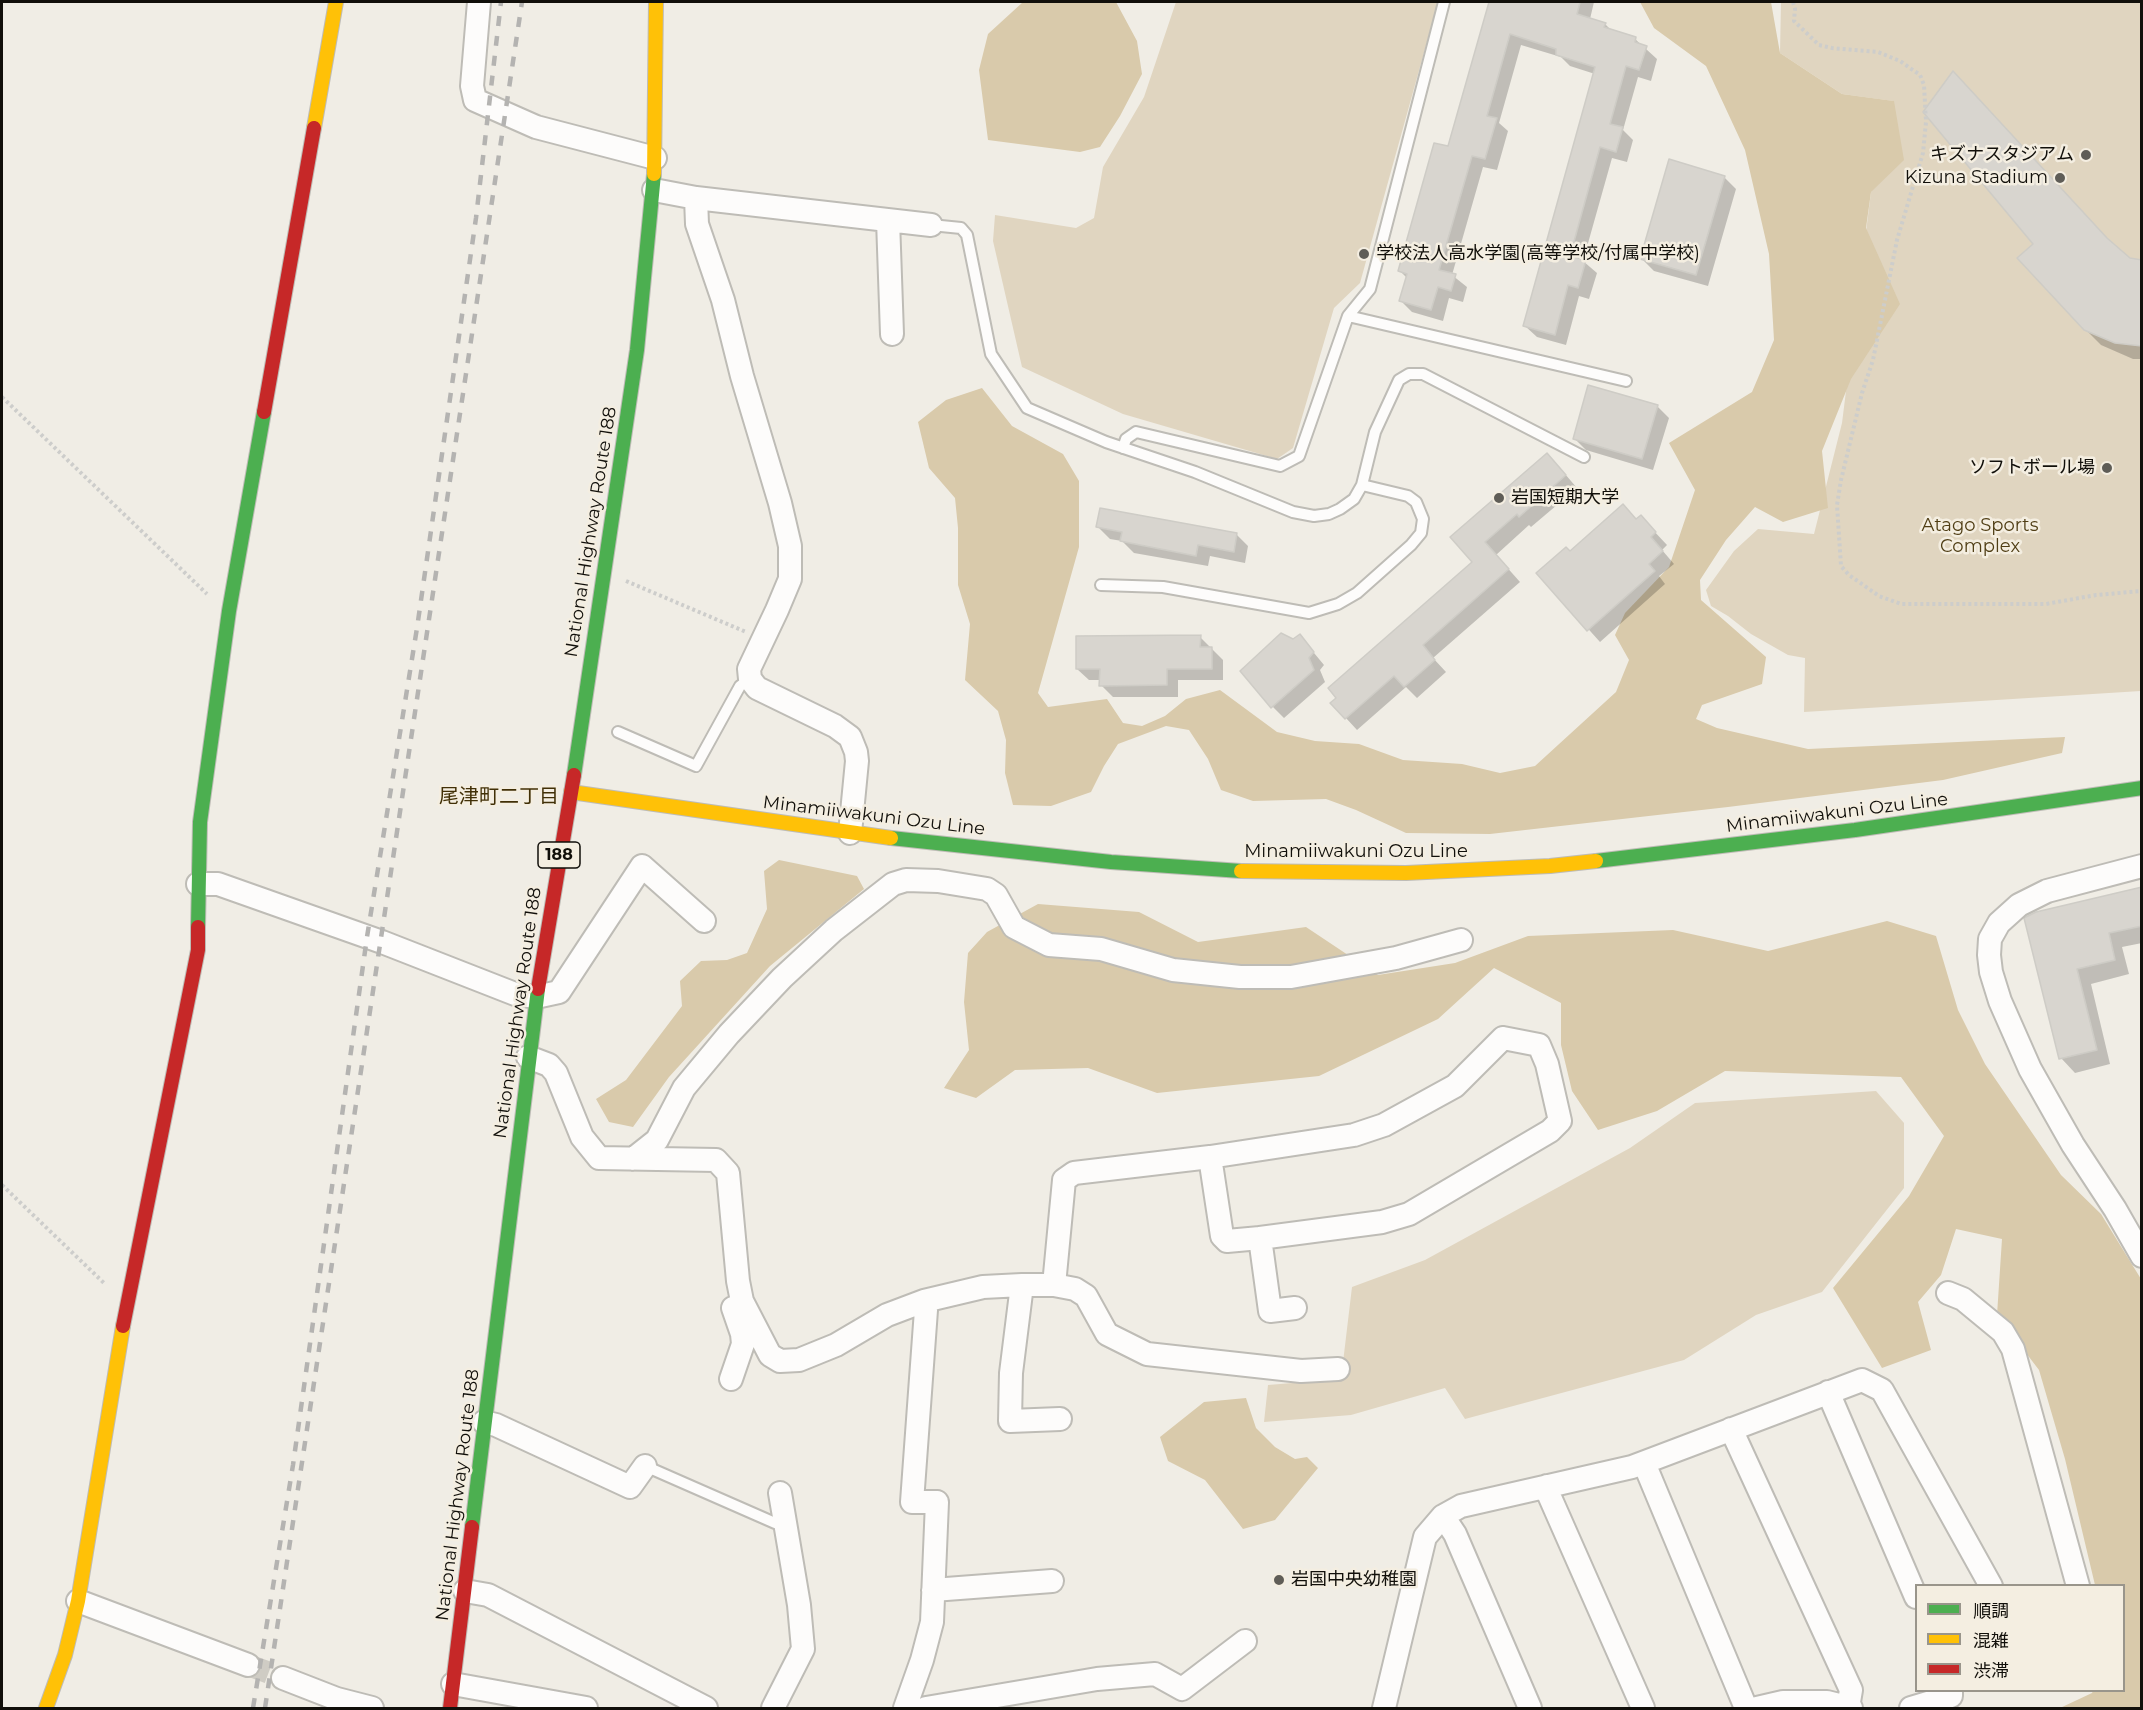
<!DOCTYPE html>
<html>
<head>
<meta charset="utf-8">
<style>
	body { margin:0 }
	#map { position:relative; width:2143px; height:1710px; overflow:hidden; background:#f0ede5; font-family:Montserrat,"Noto Sans JP",sans-serif }
	canvas { display:block }
	.frame { position:absolute; inset:0; border:3px solid #110f0a; pointer-events:none }
	.legend { position:absolute; left:1915px; top:1584px; width:210px; height:108px; box-sizing:border-box; background:#f4eee1; border:2px solid #99958b; margin:0; padding:8px 10px; list-style:none; font-size:18px; color:#110f0a }
	.legend li { display:flex; align-items:center; gap:12px; height:30px }
	.legend b { width:30px; border:2px solid #99958b }
</style>
</head>
<body>
<div id="map">
<canvas width="2143" height="1710"></canvas>
<div class="frame"></div>
<ul class="legend">
<li><b style="height:8px;background:#4caf50"></b>順調</li>
<li><b style="height:8px;background:#ffc107"></b>混雑</li>
<li><b style="height:8px;background:#c62828"></b>渋滞</li>
</ul>
</div>
<script>
const g = document.querySelector('canvas').getContext('2d');
g.lineJoin = 'round';
function paint(path, color) { g.fillStyle = color; g.fill(path, 'evenodd'); }
const toPath = rows => new Path2D(rows.map(r => 'M' + r).join(''));
function strokePath(path, color, width, dash) { g.strokeStyle = color; g.lineWidth = width; g.lineCap = dash ? 'butt' : 'round'; g.setLineDash(dash || []); g.stroke(path); }
function drawText(font, color, halo, rows, align = 'center') {
  g.font = font + ' Montserrat,"Noto Sans JP",sans-serif'; g.lineWidth = 5; g.setLineDash([]); g.textBaseline = 'middle'; g.strokeStyle = halo; g.fillStyle = color; for (const [text, x, y, turn = 0] of rows) {
    g.save(); g.translate(x, y); g.rotate((+turn || 0) * Math.PI / 180); g.textAlign = isNaN(turn) ? turn : align; if (halo) g.strokeText(text, 0, 0); g.fillText(text, 0, 0); g.restore();
  }
}
paint(toPath([
	[1176,2,1438,2,1360,283,1334,308,1293,448,1277,459,1123,414,1022,367,993,241,995,215,1076,228,1094,218,1103,167,1144,97],
	[1781,2,2141,2,2141,691,1804,712,1805,658,1788,655,1751,634,1728,616,1711,606,1706,590,1734,551,1758,529,1814,534,1842,423,1871,192,1893,101,1842,94,1780,53],
	[1876,1091,1904,1123,1904,1188,1822,1292,1756,1315,1684,1360,1465,1419,1445,1388,1351,1415,1264,1422,1268,1385,1341,1379,1352,1287,1425,1260,1630,1148,1695,1103]
]), '#e0d5c0');
paint(toPath([
	[1023,2,1116,2,1137,41,1142,74,1120,116,1100,147,1080,152,988,140,979,70,988,34],
	[1640,2,1771,2,1780,53,1842,94,1894,101,1904,160,1871,192,1866,228,1900,304,1851,379,1822,451,1828,508,1783,522,1755,507,1726,540,1700,580,1701,600,1766,657,1762,684,1702,705,1696,719,1717,728,1808,749,2065,737,2062,753,1943,780,1728,807,1490,834,1406,833,1356,810,1326,799,1253,801,1221,790,1208,759,1189,730,1166,726,1118,744,1104,766,1091,792,1051,806,1013,805,1005,773,1006,740,998,711,965,680,970,624,958,585,958,528,955,498,929,468,918,422,946,400,982,388,1012,426,1063,454,1079,481,1079,547,1038,693,1048,707,1107,699,1123,723,1142,726,1165,716,1186,699,1220,690,1277,732,1315,741,1359,744,1403,760,1462,764,1500,773,1535,766,1616,692,1629,660,1615,635,1625,613,1669,567,1695,490,1669,443,1752,392,1774,340,1769,254,1745,150,1706,66,1654,28],
	[779,860,857,876,864,889,770,966,669,1077,633,1127,609,1122,596,1099,626,1080,682,1006,680,981,701,961,727,960,747,953,767,909,764,871],
	[1038,904,1139,912,1198,942,1306,927,1378,975,1455,963,1528,936,1673,930,1768,951,1887,921,1936,936,1958,1010,1985,1064,2061,1175,2101,1214,2141,1279,2141,1708,2060,1708,2092,1693,2093,1691,2124,1690,2124,1586,2095,1585,2065,1459,2039,1370,1997,1315,2002,1239,1956,1229,1941,1275,1918,1302,1931,1350,1882,1368,1833,1288,1909,1196,1944,1136,1901,1077,1725,1071,1657,1111,1598,1130,1572,1091,1561,1045,1561,1003,1494,968,1438,1019,1319,1076,1157,1093,1088,1068,1015,1070,976,1098,944,1088,969,1050,964,1002,968,953,987,932],
	[1246,1398,1256,1428,1275,1447,1295,1459,1307,1457,1318,1468,1275,1520,1243,1529,1205,1480,1168,1461,1160,1437,1204,1402]
]), '#d9caab');
paint(toPath([
	[1490,2,1534,2,1550,7,1552,2,1594,2,1590,19,1605,24,1613,32,1635,39,1657,59,1651,81,1638,77,1623,130,1633,140,1627,162,1612,158,1583,261,1597,273,1589,299,1579,296,1566,345,1537,337,1525,326,1595,74,1570,66,1561,57,1521,45,1499,123,1508,131,1497,170,1483,167,1452,275,1467,287,1463,302,1449,298,1443,321,1412,312,1401,301,1407,278,1400,271,1449,148],
	[1724,177,1736,189,1708,286,1654,271,1642,259],
	[2113,246,2129,259,2142,262,2142,359,2133,359,2101,345,2085,329],
	[1657,406,1669,418,1653,470,1586,450,1574,438],
	[1559,467,1577,488,1531,527,1529,525,1496,555,1520,582,1433,658,1446,672,1417,698,1406,687,1357,730,1346,718,1474,562,1452,538],
	[1637,520,1652,529,1667,545,1662,550,1674,564,1659,576,1665,584,1600,642,1538,573,1570,553],
	[1098,527,1237,535,1248,546,1245,563,1210,556,1208,566,1134,553,1122,541,1110,539],
	[1300,636,1324,665,1320,670,1325,682,1284,718,1273,707,1293,640],
	[1200,637,1223,660,1223,680,1178,680,1178,697,1113,697,1101,685,1101,680,1089,680,1077,669],
	[2142,888,2142,943,2122,947,2129,974,2091,984,2110,1064,2075,1073,2061,1058,2026,919]
]), '#0003');
const building = toPath([
	[1489,2,1580,2,1577,14,1606,23,1604,27,1636,37,1635,42,1647,46,1639,70,1626,66,1610,124,1623,127,1616,152,1600,147,1570,256,1586,260,1578,288,1568,285,1555,335,1523,326,1595,67,1556,55,1556,49,1510,34,1487,116,1497,118,1485,159,1472,156,1439,270,1456,274,1451,291,1438,287,1431,310,1399,301,1407,274,1398,271,1434,143,1448,146,1489,2],
	[1953,71,2107,238,2130,258,2142,260,2142,346,2115,343,2084,330,2017,258,2033,244,1923,112,1953,71],
	[1669,159,1725,176,1696,275,1640,259,1669,159],
	[1588,385,1658,405,1642,459,1573,439,1588,385],
	[1547,453,1566,475,1519,517,1517,514,1485,542,1509,569,1423,645,1435,660,1404,687,1394,676,1345,719,1330,703,1336,698,1328,688,1472,562,1450,537,1547,453],
	[1623,504,1636,519,1641,515,1656,532,1651,537,1663,551,1649,564,1655,571,1587,631,1536,573,1566,547,1570,551,1623,504],
	[1100,508,1237,533,1234,552,1198,545,1196,556,1120,541,1122,532,1096,527,1100,508],
	[1281,633,1293,639,1300,634,1314,652,1309,658,1314,670,1271,708,1240,671,1281,633],
	[1201,635,1200,647,1212,647,1212,669,1167,669,1167,685,1099,686,1100,669,1076,669,1076,636,1201,635],
	[2142,887,2142,926,2109,933,2115,960,2077,969,2097,1050,2059,1059,2024,918,2036,912,2142,887]
]);
paint(building, '#d8d5cf');
strokePath(building, '#ceccc6', 1.5);
strokePath(toPath([
	[248,1665,283,1678]
]), '#cfccc4', 22, [22, 11]);
const lane = toPath([
	[1444,2,1370,289,1348,316,1626,381],
	[931,225,961,228,967,235,991,354,1027,408,1106,442,1195,472,1293,512,1314,516,1329,514,1340,509,1354,499,1362,485,1375,432,1399,380,1409,374,1423,374,1584,457],
	[1123,448,1126,439,1136,432,1280,466,1299,456,1348,316],
	[1101,585,1163,587,1309,613,1338,604,1357,593,1411,545,1421,533,1423,519,1416,502,1408,496,1362,485],
	[618,732,696,766,740,686,750,679],
	[645,1466,775,1523,785,1524]
]);
const street = toPath([
	[479,2,472,86,475,100,536,127,655,158],
	[654,190,696,198,931,225],
	[696,198,697,224,723,300,742,376,780,503,790,546,790,579,777,610,749,669,750,679,757,688,835,726,850,737,856,752,857,761,850,833],
	[888,220,892,334],
	[2142,866,2047,891,2019,905,1999,923,1990,939,1989,955,1991,972,2000,1001,2030,1069,2073,1145,2115,1209,2142,1256],
	[198,884,218,884,382,942,515,994,536,997,559,992,642,866,704,921],
	[1503,1038,1539,1045,1547,1064,1560,1121,1550,1131,1409,1214,1382,1222,1260,1238,1227,1241,1222,1236,1210,1157,1354,1135,1384,1125,1455,1086,1503,1038],
	[528,1057,549,1065,556,1073,582,1137,599,1158,716,1160,728,1173,738,1281,742,1301,770,1355,780,1361,799,1360,836,1345,887,1315,924,1301,983,1287,1022,1285,1054,1285,1075,1289,1086,1296,1107,1334,1147,1354,1301,1371,1338,1369],
	[633,1159,657,1140,684,1088,729,1034,782,978,834,930,893,884,906,880,938,881,987,889,996,895,1014,927,1049,945,1101,949,1173,970,1240,977,1291,977,1396,958,1461,940],
	[1260,1238,1270,1311,1295,1308],
	[1022,1285,1011,1373,1010,1421,1060,1419],
	[1054,1285,1064,1180,1074,1173,1210,1157],
	[1948,1293,1963,1299,2003,1332,2013,1349,2078,1586],
	[731,1379,743,1344,742,1334,733,1308],
	[1828,1392,1916,1597],
	[484,1422,496,1425,630,1487,645,1466],
	[1731,1429,1851,1690,1848,1708],
	[1644,1463,1746,1708],
	[1547,1486,1549,1495,1643,1708],
	[1443,1516,1455,1534,1530,1708],
	[933,1590,1052,1581],
	[465,1591,488,1595,706,1708],
	[78,1601,248,1665],
	[283,1678,337,1699,372,1708],
	[453,1684,586,1708],
	[773,1708,803,1649,799,1605,780,1493],
	[905,1708,922,1660,932,1622,937,1502,912,1502,926,1310,924,1301],
	[926,1708,1097,1679,1155,1674,1182,1689,1245,1641],
	[1384,1708,1425,1537,1443,1516,1461,1506,1632,1467,1862,1380,1882,1390,1991,1586],
	[1757,1708,1783,1702,1827,1702,1851,1708],
	[1911,1708,1951,1696,1951,1690]
]);
const fast = toPath([
	[574,775,637,350,654,174],
	[891,838,1111,862,1241,871],
	[1596,861,1855,830,2142,788],
	[198,927,200,822,229,611,264,412],
	[472,1527,538,989]
]);
const slow = toPath([
	[314,128,336,2],
	[654,174,656,2],
	[571,792,891,838],
	[1241,871,1406,873,1550,866,1596,861],
	[46,1708,65,1655,78,1601,123,1326]
]);
const jam = toPath([
	[264,412,314,128],
	[538,989,574,775],
	[123,1326,198,950,198,927],
	[450,1708,472,1527]
]);
strokePath(lane, '#bebcb6', 14);
strokePath(street, '#bebcb6', 26);
strokePath(fast, '#bebcb6', 16);
strokePath(slow, '#bebcb6', 16);
strokePath(jam, '#bebcb6', 16);
strokePath(toPath([
	[1793,2,1795,9,1794,21,1819,45,1832,48,1878,52,1900,61,1920,75,1924,85,1926,122,1923,153,1897,240,1873,360,1862,393,1841,480,1837,505,1841,566,1849,575,1879,596,1901,604,2046,604,2096,595,2142,591],
	[2,397,207,594],
	[626,581,746,632],
	[2,1185,105,1284]
]), '#cdcdcb', 4, [3, 3]);
strokePath(lane, '#fdfcfb', 10);
strokePath(street, '#fdfcfb', 22);
strokePath(fast, '#4caf50', 14);
strokePath(slow, '#ffc107', 14);
strokePath(jam, '#c62828', 14);
strokePath(toPath([
	[253,1708,293,1465,367,937,417,628,476,218,501,2],
	[265,1708,522,2]
]), '#b4b3b1', 4.5, [10, 10]);
for (const [x, y, r, color] of [
	[2086,155,6,"#5f5d57"],
	[2060,178,6,"#5f5d57"],
	[1364,254,6,"#5f5d57"],
	[2107,468,6,"#5f5d57"],
	[1499,498,6,"#5f5d57"],
	[1279,1580,6,"#5f5d57"]
]) { const dot = new Path2D(); dot.arc(x, y, r, 0, 2 * Math.PI); g.fillStyle = color; g.fill(dot); strokePath(dot, '#f4eee1', 2); }
for (const [x, y, w] of [
	[559,855,42]
]) { const box = new Path2D(); box.roundRect(x - w / 2, y - 13, w, 26, 4.5); g.fillStyle = '#f4eee1'; g.fill(box); strokePath(box, '#110f0a', 1.5); }
drawText('bold 16px', '#110f0a', null, [
	["188",559,855]
]);
drawText('18px', '#110f0a', '#f4eee1', [
	["キズナスタジアム",2074,155],
	["Kizuna Stadium",2048,178],
	["学校法人高水学園(高等学校/付属中学校)",1376,254,"left"],
	["ソフトボール場",2095,468],
	["岩国短期大学",1511,498,"left"],
	["岩国中央幼稚園",1291,1580,"left"]
], 'right');
drawText('18px', '#503e15', '#f4eee1', [
	["Atago Sports",1980,526],
	["Complex",1980,547]
]);
drawText('18px', '#110f0a', '#f4eee1', [
	["National Highway Route 188",591,532,-81],
	["Minamiiwakuni Ozu Line",1837,813,-7],
	["Minamiiwakuni Ozu Line",874,816,7],
	["Minamiiwakuni Ozu Line",1356,852],
	["National Highway Route 188",518,1013,-82],
	["National Highway Route 188",458,1495,-83]
]);
drawText('20px', '#413007', '#f4eee1', [
	["尾津町二丁目",499,797]
]);
</script>
</body>
</html>
